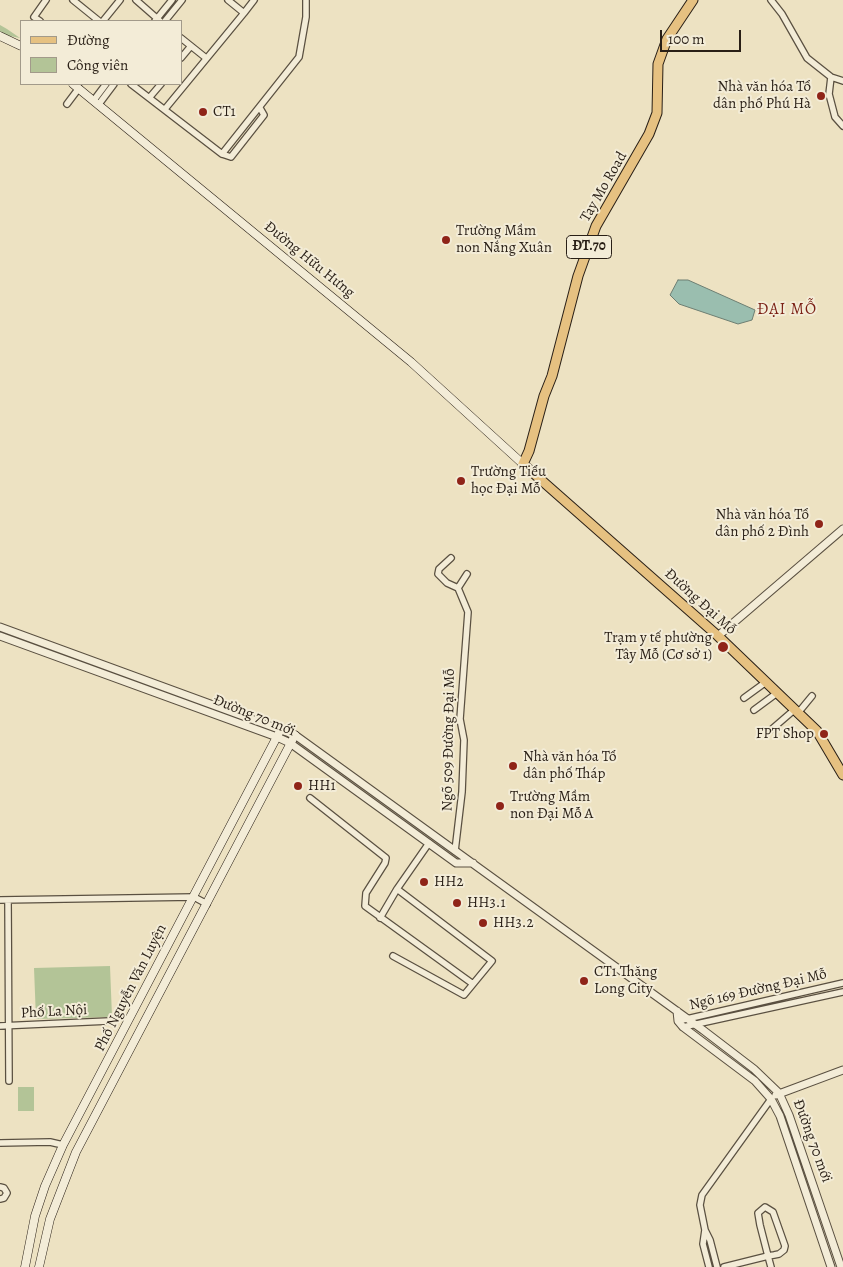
<!DOCTYPE html>
<html>
<head>
<meta charset="utf-8">
<style>
	body { margin:0 }
	#map { position:relative; width:843px; height:1267px; overflow:hidden; background:#ede2c2; font-family:Alegreya,serif }
	canvas { display:block }
	.legend { position:absolute; left:20px; top:20px; width:162px; height:65px; box-sizing:border-box; background:#f3ecd7; border:1px solid #a29a8a; margin:0; padding:6px 9px; list-style:none; font-size:15px; color:#291f16 }
	.legend li { display:flex; align-items:center; gap:10px; height:25px }
	.legend b { width:25px; border:1px solid #a29a8a }
	.scale { position:absolute; left:660px; top:30px; width:81px; height:22px; box-sizing:border-box; border:2px solid #291f16; border-top:0; padding-left:6px; font-size:15px; line-height:18px; white-space:nowrap; color:#291f16; -webkit-text-stroke:4px #f3ecd7; paint-order:stroke }
</style>
</head>
<body>
<div id="map">
<canvas width="843" height="1267"></canvas>
<ul class="legend">
<li><b style="height:6px;background:#e6c181"></b>Đường</li>
<li><b style="height:14px;background:#b3c497"></b>Công viên</li>
</ul>
<div class="scale">100 m</div>
</div>
<script>
const g = document.querySelector('canvas').getContext('2d');
g.lineJoin = 'round';
function paint(path, color) { g.fillStyle = color; g.fill(path, 'evenodd'); }
const toPath = rows => new Path2D(rows.map(r => 'M' + r).join(''));
function strokePath(path, color, width, dash) { g.strokeStyle = color; g.lineWidth = width; g.lineCap = dash ? 'butt' : 'round'; g.setLineDash(dash || []); g.stroke(path); }
function drawText(font, color, halo, rows, align = 'center') {
  g.font = font + ' Alegreya,serif'; g.lineWidth = 4; g.setLineDash([]); g.textBaseline = 'middle'; g.strokeStyle = halo; g.fillStyle = color; for (const [text, x, y, turn = 0] of rows) {
    g.save(); g.translate(x, y); g.rotate((+turn || 0) * Math.PI / 180); g.textAlign = isNaN(turn) ? turn : align; if (halo) g.strokeText(text, 0, 0); g.fillText(text, 0, 0); g.restore();
  }
}
paint(toPath([
	[0,25,7,29,20,38,0,34],
	[110,966,112,1017,36,1019,34,968],
	[18,1087,34,1087,34,1111,18,1111]
]), '#b3c497');
const water = toPath([
	[678,280,688,280,755,310,752,320,738,324,679,304,670,295,678,280]
]);
paint(water, '#9abeaf');
strokePath(water, '#6d7e72', 1);
const minor = toPath([
	[73,0,99,21],
	[136,0,160,21],
	[228,0,244,13,254,0],
	[771,0,782,14,807,58,831,77,843,81],
	[40,21,34,17,46,0],
	[103,21,120,0],
	[155,21,172,0],
	[165,21,182,0],
	[181,38,206,58],
	[181,58,191,46],
	[831,77,829,94,835,117,843,126],
	[131,84,222,154,231,157,264,115,260,108],
	[149,98,161,84],
	[94,100,106,84],
	[67,104,79,88],
	[99,104,114,84],
	[165,109,244,13],
	[222,154,299,57,306,17,306,0],
	[451,558,439,569,438,574,447,583,458,588],
	[744,698,766,682],
	[754,710,777,693],
	[798,713,812,696],
	[772,729,794,710],
	[310,798,386,858,385,863,366,893,365,906,473,984],
	[455,851,462,792,464,740,460,719,468,612,458,588,467,574],
	[397,889,429,843],
	[0,900,194,897,207,904],
	[8,900,9,1081],
	[380,918,397,889,492,961,464,995,393,956],
	[678,1021,843,983],
	[0,1026,109,1021],
	[683,1027,843,992],
	[0,1143,50,1142,63,1145],
	[0,1187,4,1188,7,1193,4,1198,0,1199],
	[705,1230,710,1240,717,1267],
	[709,1267,703,1244,705,1230,700,1205,702,1195,771,1099],
	[724,1267,768,1256,774,1255,779,1254,784,1250,785,1246,773,1212,765,1207,758,1213,760,1225,768,1256,771,1267]
]);
const tertiary = toPath([
	[0,627,295,735,703,1030,754,1069,779,1093,789,1115,841,1267],
	[0,636,277,737,290,743,456,863,473,863],
	[718,636,843,529],
	[677,1011,678,1021,683,1027,755,1081,771,1099,780,1116,831,1267],
	[776,1095,843,1070]
]);
const secondary = toPath([
	[0,36,21,46],
	[73,84,411,362,523,464],
	[25,1267,35,1216,45,1186,63,1145,281,729],
	[39,1267,50,1219,76,1152,295,735]
]);
const primary = toPath([
	[693,0,667,39,658,64,657,113,649,134,596,226,578,276,552,376,544,396,529,451,523,464,718,636,817,731,843,775]
]);
strokePath(minor, '#5a5041', 8);
strokePath(tertiary, '#5a5041', 9);
strokePath(secondary, '#291f16', 9);
strokePath(primary, '#291f16', 11);
strokePath(minor, '#f3ecd7', 5.5);
strokePath(tertiary, '#f3ecd7', 7);
strokePath(secondary, '#f3ecd7', 8);
strokePath(primary, '#e6c181', 9);
for (const [x, y, r, color] of [
	[821,96,5,"#8f2418"],
	[203,112,5,"#8f2418"],
	[446,240,5,"#8f2418"],
	[461,481,5,"#8f2418"],
	[819,524,5,"#8f2418"],
	[723,647,6,"#8f2418"],
	[824,734,5,"#8f2418"],
	[513,766,5,"#8f2418"],
	[298,786,5,"#8f2418"],
	[500,806,5,"#8f2418"],
	[424,882,5,"#8f2418"],
	[457,903,5,"#8f2418"],
	[483,923,5,"#8f2418"],
	[584,981,5,"#8f2418"]
]) { const dot = new Path2D(); dot.arc(x, y, r, 0, 2 * Math.PI); g.fillStyle = color; g.fill(dot); strokePath(dot, '#f3ecd7', 2); }
for (const [x, y, w] of [
	[589,247,45]
]) { const box = new Path2D(); box.roundRect(x - w / 2, y - 11.5, w, 23, 4); g.fillStyle = '#f3ecd7'; g.fill(box); strokePath(box, '#291f16', 1); }
drawText('bold 14px', '#291f16', null, [
	["ĐT.70",589,247]
]);
drawText('15px', '#291f16', '#f3ecd7', [
	["Nhà văn hóa Tổ",811,87,"right"],
	["dân phố Phú Hà",811,104,"right"],
	["CT1",213,112],
	["Trường Mầm",456,231],
	["non Nắng Xuân",456,248],
	["Trường Tiểu",471,472],
	["học Đại Mỗ",471,489],
	["Nhà văn hóa Tổ",809,515,"right"],
	["dân phố 2 Đình",809,532,"right"],
	["Trạm y tế phường",712,638,"right"],
	["Tây Mỗ (Cơ sở 1)",712,655,"right"],
	["FPT Shop",814,734,"right"],
	["Nhà văn hóa Tổ",523,757],
	["dân phố Tháp",523,774],
	["HH1",308,786],
	["Trường Mầm",510,797],
	["non Đại Mỗ A",510,814],
	["HH2",434,882],
	["HH3.1",467,903],
	["HH3.2",493,923],
	["CT1 Thăng",594,972],
	["Long City",594,989]
], 'left');
drawText('15px', '#291f16', '#f3ecd7', [
	["Tay Mo Road",604,187,-60],
	["Đường Hữu Hưng",309,260,39],
	["Đường Đại Mỗ",700,602,42],
	["Đường 70 mới",254,716,22],
	["Ngõ 509 Đường Đại Mỗ",449,740,-89],
	["Phố Nguyễn Văn Luyện",131,988,-63],
	["Ngõ 169 Đường Đại Mỗ",758,990,-13],
	["Phố La Nội",54,1012,-3],
	["Đường 70 mới",812,1141,70]
]);
g.letterSpacing = '1px';
drawText('16px', '#7a1f14', '#f3ecd7', [
	["ĐẠI MỖ",787,310]
]);
g.letterSpacing = '0px';
</script>
</body>
</html>
